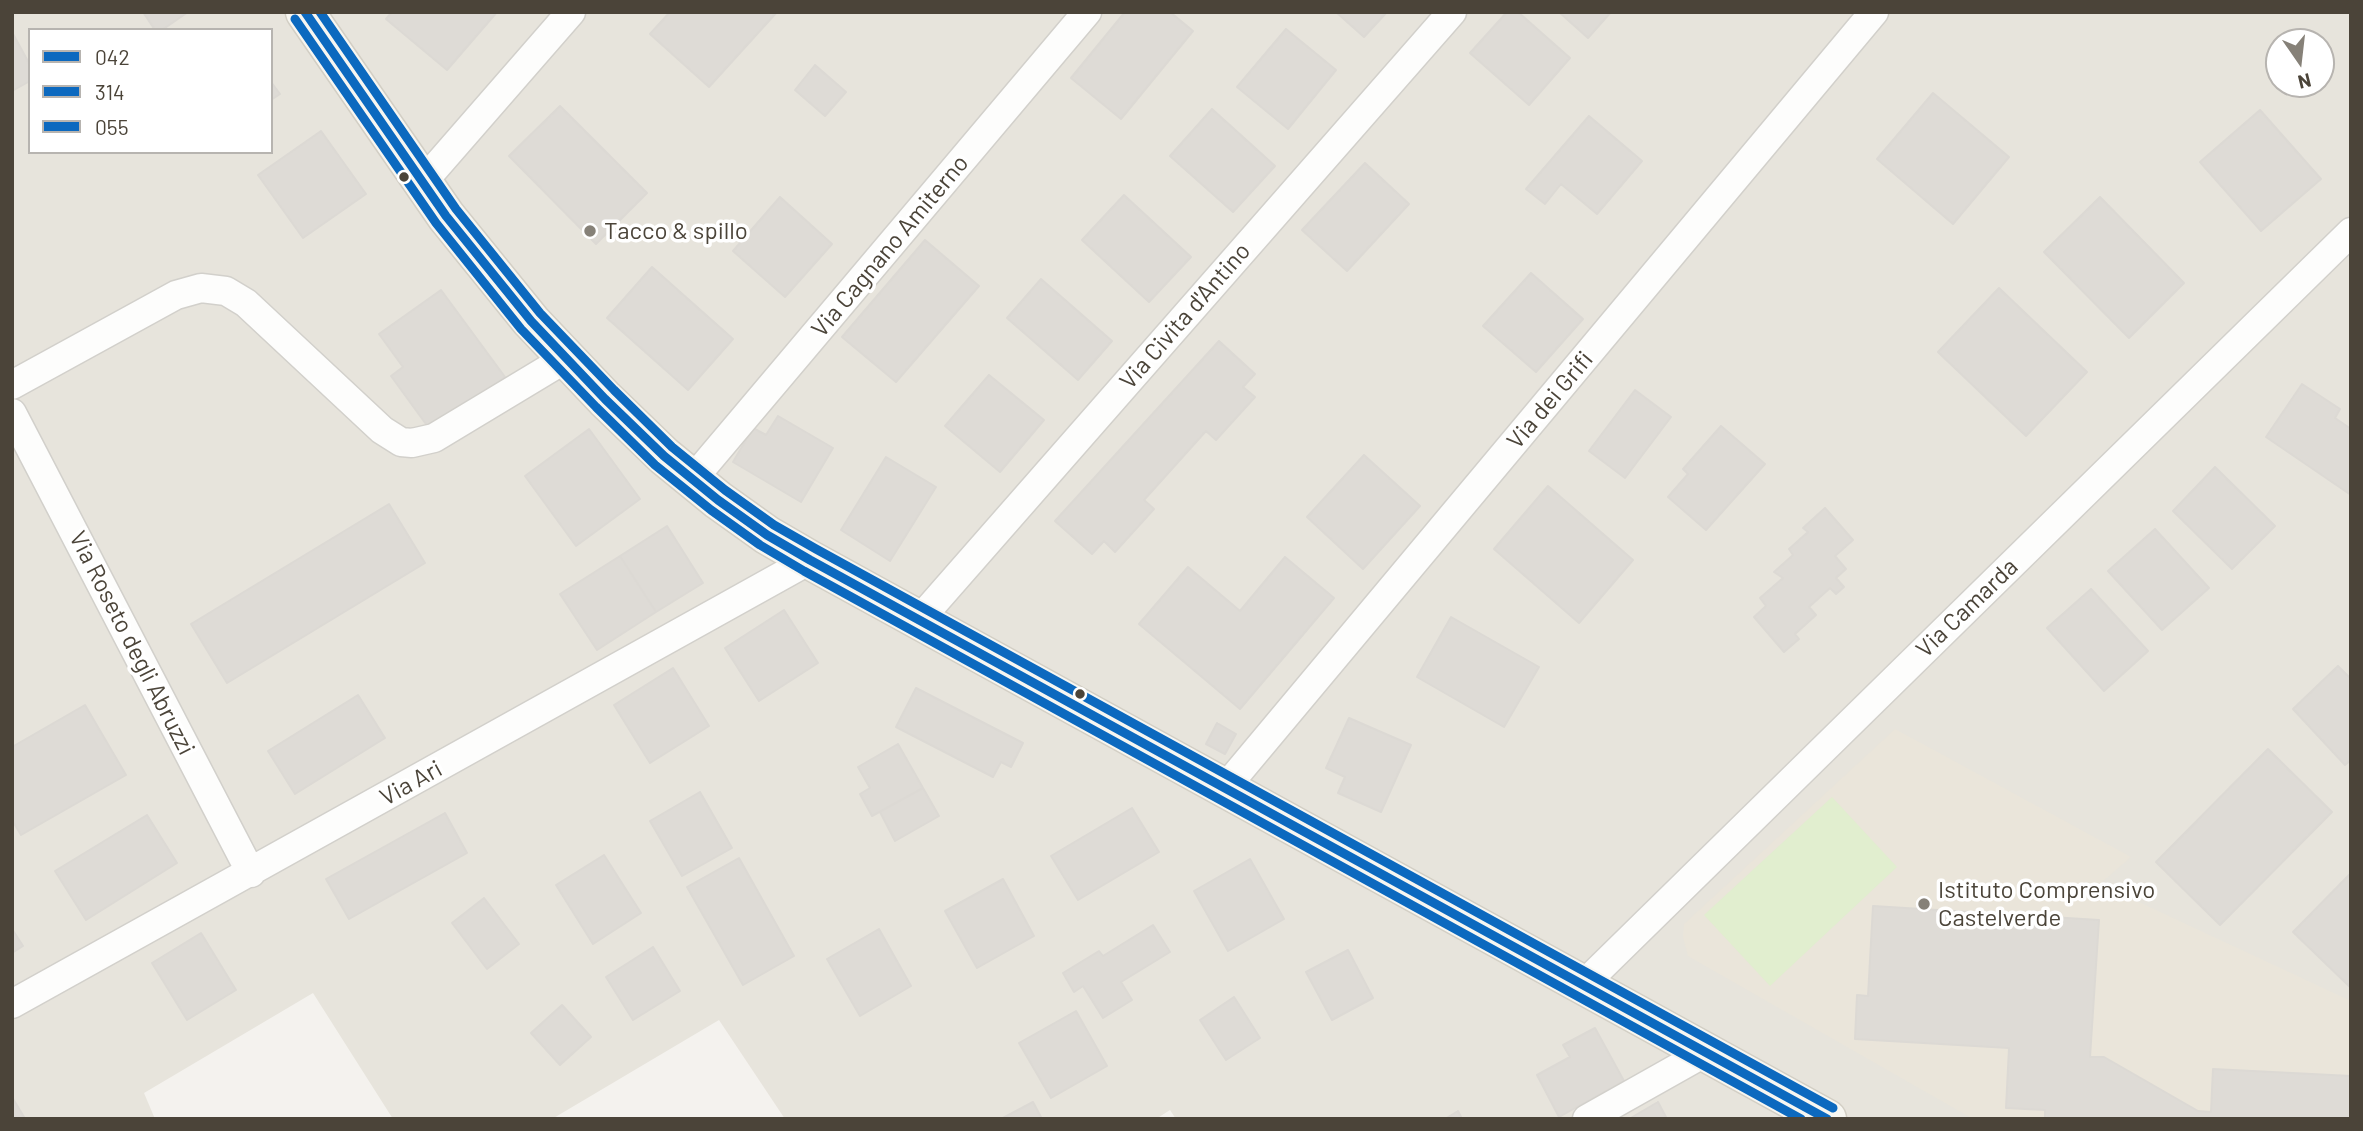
<!DOCTYPE html>
<html>
<head>
<meta charset="utf-8">
<style>
	body { margin:0 }
	#map { position:relative; width:2363px; height:1131px; overflow:hidden; background:#f4f2ee; font-family:Barlow,sans-serif }
	canvas { display:block }
	.frame { position:absolute; inset:0; border:14px solid #4b4439; pointer-events:none }
	.legend { position:absolute; left:28px; top:28px; width:245px; height:126px; box-sizing:border-box; background:#fff; border:2px solid #b7b4b0; margin:0; padding:9px 12px; list-style:none; font-size:21px; color:#4b4439 }
	.legend li { display:flex; align-items:center; gap:14px; height:35px }
	.legend b { width:35px; border:2px solid #b7b4b0 }
	.north { position:absolute; left:2265px; top:28px; width:70px; height:70px; box-sizing:border-box; background:#fff; border:2px solid #b7b4b0; border-radius:50%; rotate:166deg; font-size:19px; font-weight:700; line-height:28px; text-align:center; color:#4b4439 }
	.north::after { content:''; display:block; margin:auto; width:24px; height:32px; background:#868178; clip-path:polygon(50% 0,100% 100%,50% 72%,0 100%) }
</style>
</head>
<body>
<div id="map">
<canvas width="2363" height="1131"></canvas>
<div class="frame"></div>
<ul class="legend">
<li><b style="height:9px;background:#0c69bf"></b>042</li>
<li><b style="height:9px;background:#0c69bf"></b>314</li>
<li><b style="height:9px;background:#0c69bf"></b>055</li>
</ul>
<div class="north">N</div>
</div>
<script>
const g = document.querySelector('canvas').getContext('2d');
g.lineJoin = 'round';
function paint(path, color) { g.fillStyle = color; g.fill(path, 'evenodd'); }
const toPath = rows => new Path2D(rows.map(r => 'M' + r).join(''));
function strokePath(path, color, width, dash) { g.strokeStyle = color; g.lineWidth = width; g.lineCap = dash ? 'butt' : 'round'; g.setLineDash(dash || []); g.stroke(path); }
function drawText(font, color, halo, rows, align = 'center') {
  g.font = font + ' Barlow,sans-serif'; g.lineWidth = 7; g.setLineDash([]); g.textBaseline = 'middle'; g.strokeStyle = halo; g.fillStyle = color; for (const [text, x, y, turn = 0] of rows) {
    g.save(); g.translate(x, y); g.rotate((+turn || 0) * Math.PI / 180); g.textAlign = isNaN(turn) ? turn : align; if (halo) g.strokeText(text, 0, 0); g.fillText(text, 0, 0); g.restore();
  }
}
paint(toPath([
	[12,12,2351,12,2351,1119,1176,1119,1170,1110,1156,1119,785,1119,719,1020,552,1119,393,1119,313,993,144,1093,155,1119,12,1119],
	[30,30,271,30,271,152,30,152],
	[2279,42,2321,42,2321,84,2279,84]
]), '#e7e4dc');
paint(toPath([
	[1895,729,2131,857,2100,884,2351,1001,2351,1119,1973,1119,1688,956,1683,937,1684,924]
]), '#eae5da');
paint(toPath([
	[1832,797,1897,867,1770,986,1704,915]
]), '#e1eecf');
const building = toPath([
	[143,12,188,12,162,30,155,30,143,12],
	[392,12,497,12,447,70,386,19,392,12],
	[670,12,777,12,709,87,650,34,670,12],
	[1125,12,1170,12,1193,31,1121,119,1071,78,1125,12],
	[1336,12,1387,12,1364,37,1336,12],
	[1507,12,1518,12,1570,58,1529,105,1470,53,1507,12],
	[1559,12,1611,12,1588,38,1559,12],
	[1286,29,1336,70,1288,129,1237,87,1286,29],
	[12,32,30,65,30,81,12,91,12,32],
	[815,65,846,92,825,116,795,90,815,65],
	[271,82,280,94,271,100,271,82],
	[1933,93,2009,157,1953,224,1877,159,1933,93],
	[560,106,647,193,596,244,509,156,560,106],
	[1212,109,1275,166,1233,212,1170,156,1212,109],
	[2260,110,2321,179,2261,231,2200,162,2260,110],
	[1589,116,1642,161,1597,214,1561,184,1545,204,1526,189,1589,116],
	[321,131,366,194,303,238,258,175,321,131],
	[1365,163,1409,204,1347,271,1302,230,1365,163],
	[1124,195,1191,257,1149,302,1082,240,1124,195],
	[780,197,832,244,785,297,733,251,780,197],
	[2100,197,2184,283,2129,338,2044,252,2100,197],
	[925,240,979,286,896,382,842,337,925,240],
	[652,267,733,339,688,390,607,318,652,267],
	[1531,273,1583,319,1536,372,1483,326,1531,273],
	[1041,279,1112,341,1078,380,1007,318,1041,279],
	[1999,288,2087,372,2026,436,1938,352,1999,288],
	[441,290,505,377,431,431,391,376,403,367,379,334,441,290],
	[1219,341,1255,374,1243,387,1255,397,1216,440,1206,431,1144,500,1154,509,1115,552,1104,541,1092,554,1055,521,1219,341],
	[989,375,1044,420,1000,472,945,426,989,375],
	[2302,384,2340,409,2335,418,2351,429,2351,495,2266,437,2302,384],
	[1635,390,1671,417,1625,478,1589,451,1635,390],
	[778,416,833,448,801,502,733,462,753,428,766,435,778,416],
	[1721,426,1765,464,1706,530,1668,497,1688,474,1683,469,1721,426],
	[589,429,640,499,576,546,525,476,589,429],
	[1364,455,1420,506,1363,569,1307,517,1364,455],
	[886,457,936,487,890,561,841,530,886,457],
	[2215,467,2275,526,2232,569,2173,511,2215,467],
	[1548,486,1633,560,1579,623,1494,549,1548,486],
	[389,504,425,563,227,683,191,624,389,504],
	[1825,508,1853,540,1835,556,1846,569,1836,578,1844,587,1836,594,1830,588,1809,607,1816,615,1795,634,1799,639,1784,652,1754,617,1766,606,1760,598,1783,578,1774,572,1793,555,1789,549,1808,532,1803,528,1825,508],
	[667,526,703,583,656,612,620,556,667,526],
	[2155,529,2209,588,2162,630,2108,571,2155,529],
	[620,556,656,612,597,650,560,594,620,556],
	[1285,557,1334,598,1240,709,1139,624,1188,567,1240,611,1285,557],
	[2091,589,2148,651,2104,691,2047,628,2091,589],
	[784,610,818,663,759,701,725,648,784,610],
	[1451,617,1539,667,1504,727,1417,677,1451,617],
	[2338,666,2351,679,2351,760,2345,765,2293,709,2338,666],
	[673,668,709,726,650,763,614,705,673,668],
	[916,688,1023,743,1011,767,1001,762,993,777,896,727,916,688],
	[358,695,385,738,295,794,268,751,358,695],
	[85,705,126,775,21,835,12,820,12,747,85,705],
	[1349,718,1411,745,1381,812,1338,793,1345,777,1326,768,1349,718],
	[1217,723,1236,734,1225,754,1206,744,1217,723],
	[898,744,923,788,872,816,860,794,870,788,858,767,898,744],
	[2268,749,2332,812,2220,925,2156,862,2268,749],
	[923,788,939,816,895,841,880,812,923,788],
	[700,792,732,848,682,876,650,821,700,792],
	[1132,808,1159,852,1078,900,1051,856,1132,808],
	[445,813,467,853,349,919,326,879,445,813],
	[147,815,177,863,86,920,55,871,147,815],
	[604,855,641,913,593,944,556,885,604,855],
	[739,858,794,956,743,985,687,887,739,858],
	[1250,859,1284,919,1228,951,1194,891,1250,859],
	[2351,873,2351,988,2293,932,2351,873],
	[1003,879,1034,936,977,968,945,911,1003,879],
	[484,898,519,944,487,969,452,923,484,898],
	[1873,906,2099,920,2090,1057,2104,1057,2198,1111,2211,1112,2213,1069,2351,1076,2351,1119,2045,1119,2045,1110,2006,1108,2009,1048,1855,1039,1857,995,1868,996,1873,906],
	[1153,925,1170,952,1121,982,1132,1000,1103,1018,1083,986,1074,992,1063,973,1099,951,1103,956,1153,925],
	[12,929,23,946,12,953,12,929],
	[879,929,911,986,860,1016,827,959,879,929],
	[201,933,236,990,187,1020,152,963,201,933],
	[653,947,680,991,633,1020,606,977,653,947],
	[1348,950,1373,998,1332,1020,1306,972,1348,950],
	[1234,997,1260,1038,1226,1060,1200,1020,1234,997],
	[562,1005,591,1037,560,1065,531,1033,562,1005],
	[1076,1011,1107,1066,1051,1098,1019,1043,1076,1011],
	[1595,1028,1624,1081,1559,1117,1537,1075,1570,1057,1563,1045,1595,1028],
	[12,1097,24,1117,21,1119,12,1119,12,1097],
	[1033,1102,1042,1119,1001,1119,1033,1102],
	[1658,1102,1667,1119,1629,1119,1658,1102],
	[1458,1111,1462,1119,1445,1119,1458,1111]
]);
paint(building, '#dedbd6');
strokePath(building, '#dcd9d4', 2);
const street = toPath([
	[422,183,571,12],
	[12,385,176,295,201,288,226,291,246,303,382,430,401,442,412,443,434,438,565,359],
	[12,413,251,873],
	[692,480,1087,12],
	[919,620,1452,12],
	[1225,788,1874,12],
	[1584,984,2351,232],
	[12,1004,810,560],
	[1587,1119,1706,1052]
]);
const secondary = toPath([
	[305,12,446,216,531,321,605,399,664,456,718,500,767,535,810,560,1827,1119]
]);
strokePath(street, '#d2d0cb', 31);
strokePath(secondary, '#d3cfc5', 41);
strokePath(street, '#fdfdfc', 28);
strokePath(secondary, '#f7f6f1', 38);
strokePath(toPath([
	[305,12,446,216,531,321,605,399,664,456,718,500,767,535,810,560,1827,1119]
]), '#0c69bf', 9);
strokePath(toPath([
	[295,19,436,223,521,329,596,407,655,465,711,510,760,545,804,571,1801,1119]
]), '#0c69bf', 9);
strokePath(toPath([
	[320,12,456,209,540,313,614,390,672,447,725,490,774,525,816,549,1833,1108]
]), '#0c69bf', 9);
for (const [x, y, r, color] of [
	[404,177,6,"#4b4439"],
	[590,231,7,"#868178"],
	[1080,694,6,"#4b4439"],
	[1924,904,7,"#868178"]
]) { const dot = new Path2D(); dot.arc(x, y, r, 0, 2 * Math.PI); g.fillStyle = color; g.fill(dot); strokePath(dot, '#fff', 2.5); }
drawText('24px', '#4b4439', '#fff', [
	["Tacco & spillo",604,231],
	["Istituto Comprensivo",1938,890],
	["Castelverde",1938,918]
], 'left');
drawText('24px', '#4b4439', '#fff', [
	["Via Cagnano Amiterno",890,246,-50],
	["Via Civita d'Antino",1185,316,-49],
	["Via dei Grifi",1550,400,-50],
	["Via Camarda",1967,608,-44],
	["Via Roseto degli Abruzzi",132,643,63],
	["Via Ari",411,783,-29]
]);
</script>
</body>
</html>
